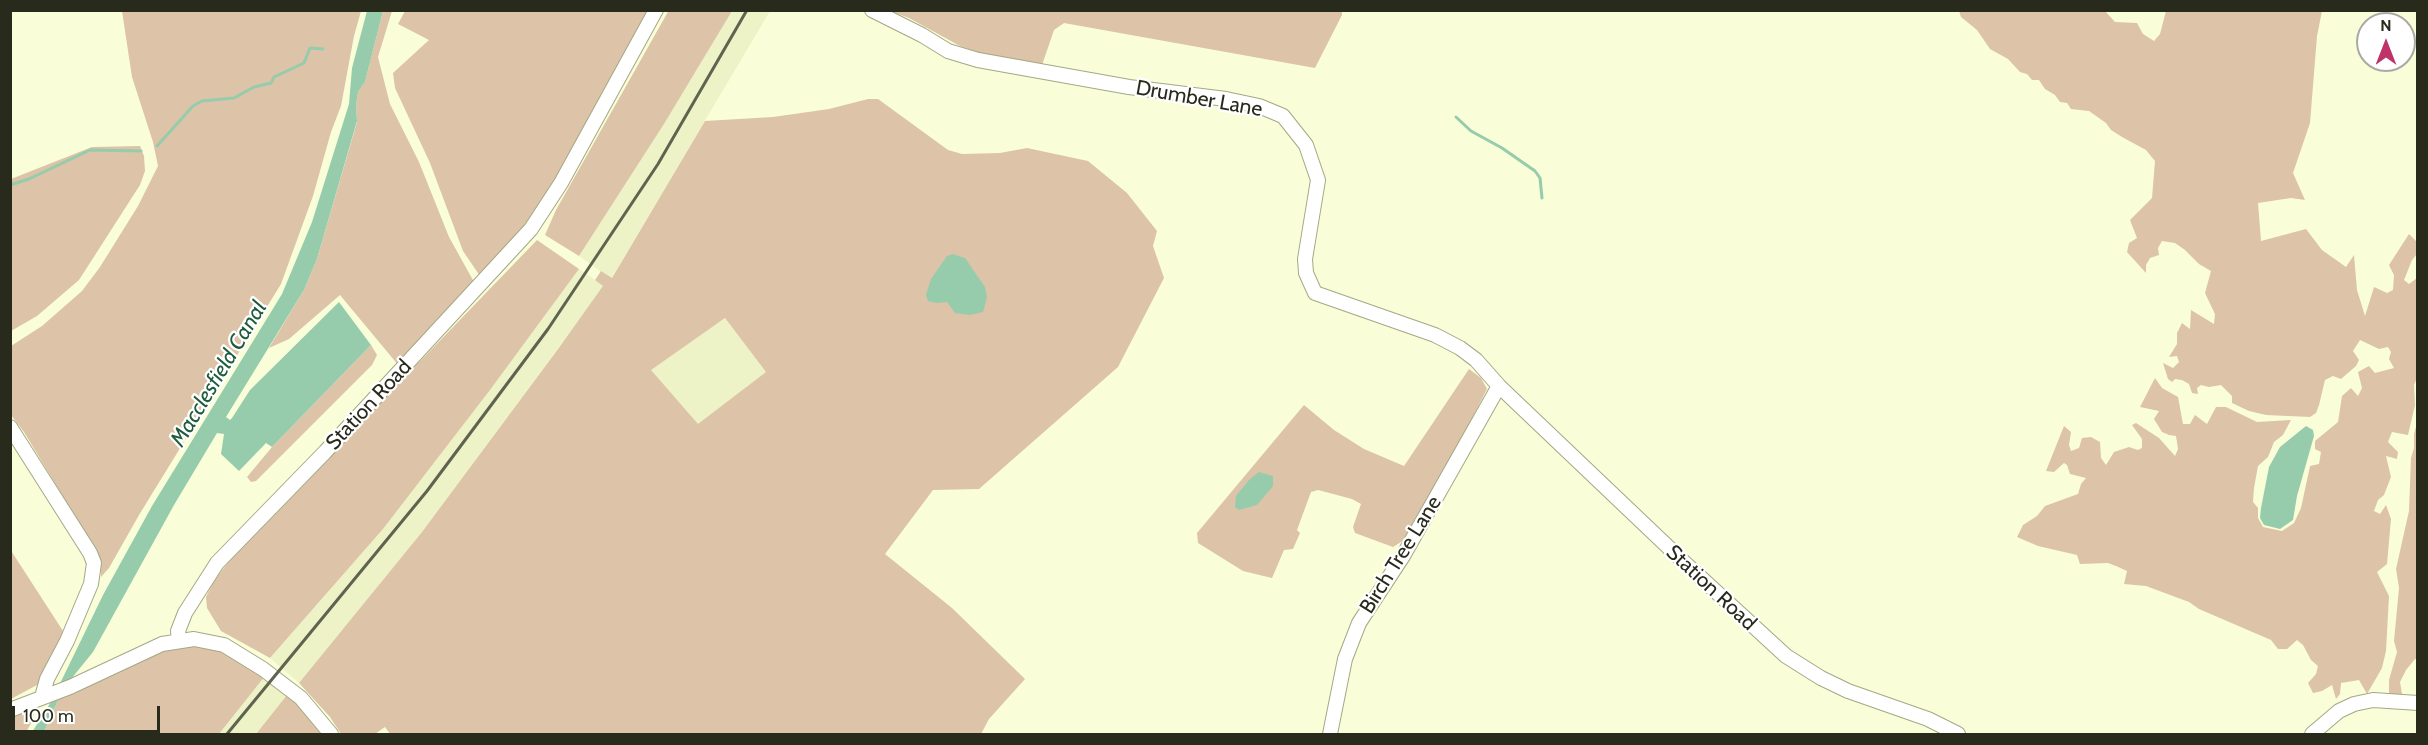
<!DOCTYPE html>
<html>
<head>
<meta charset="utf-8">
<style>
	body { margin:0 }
	#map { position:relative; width:2428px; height:745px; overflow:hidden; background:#f9fed8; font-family:Cabin,sans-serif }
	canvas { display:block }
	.frame { position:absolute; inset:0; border:12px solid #282a1c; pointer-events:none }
	.north { position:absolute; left:2356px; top:12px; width:60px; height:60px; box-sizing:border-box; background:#fff; border:2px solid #a9aaa4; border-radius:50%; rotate:0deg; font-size:16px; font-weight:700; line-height:24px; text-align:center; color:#282a1c }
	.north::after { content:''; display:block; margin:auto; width:21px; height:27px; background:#bf3369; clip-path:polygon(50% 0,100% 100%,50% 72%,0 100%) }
	.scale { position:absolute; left:12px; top:706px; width:148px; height:27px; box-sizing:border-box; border:3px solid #282a1c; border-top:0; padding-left:8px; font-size:18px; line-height:21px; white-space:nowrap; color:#282a1c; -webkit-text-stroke:4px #fff; paint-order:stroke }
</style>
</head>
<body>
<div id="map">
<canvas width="2428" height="745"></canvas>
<div class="frame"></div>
<div class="north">N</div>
<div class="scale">100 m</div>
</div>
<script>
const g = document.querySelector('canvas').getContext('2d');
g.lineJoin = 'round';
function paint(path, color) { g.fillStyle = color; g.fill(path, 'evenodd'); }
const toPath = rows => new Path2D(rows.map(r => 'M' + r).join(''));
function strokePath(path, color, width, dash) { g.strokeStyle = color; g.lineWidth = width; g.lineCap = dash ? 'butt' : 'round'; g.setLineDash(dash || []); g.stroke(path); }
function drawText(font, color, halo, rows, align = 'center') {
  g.font = font + ' Cabin,sans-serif'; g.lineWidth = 4.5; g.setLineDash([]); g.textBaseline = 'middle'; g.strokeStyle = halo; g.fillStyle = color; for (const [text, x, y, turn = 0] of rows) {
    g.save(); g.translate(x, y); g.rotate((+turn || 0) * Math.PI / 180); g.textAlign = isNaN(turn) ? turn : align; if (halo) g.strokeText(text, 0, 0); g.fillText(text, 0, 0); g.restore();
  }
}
paint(toPath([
	[732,11,770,11,611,279,579,256,664,124],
	[579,269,604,286,422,532,299,683,270,658,383,529,490,390],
	[725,318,766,372,698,425,650,370],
	[265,676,287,695,256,734,219,734]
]), '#edf3c6');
paint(toPath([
	[669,10,732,11,664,124,579,256,545,235,556,210],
	[1342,10,1342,15,1315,68,1064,23,1054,30,1042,65,991,57,960,46,909,18,890,11],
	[122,11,361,11,354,36,341,106,331,132,313,196,281,284,139,515,109,568,101,577,101,564,93,546,24,432,11,415,11,346,42,326,82,291,100,267,138,206,158,166,153,142,132,77],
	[383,11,392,11,378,57,390,104,419,162,449,237,474,282,399,366,340,295,289,339,269,348,304,290,317,259,357,122,356,106,358,92,365,82],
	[405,11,652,11,562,172,526,226,480,276,463,251,430,163,395,88,393,73,429,40,398,24],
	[1959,11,2105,11,2115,22,2137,23,2143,34,2154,41,2160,34,2166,11,2322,11,2317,36,2310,123,2293,173,2305,200,2291,198,2258,203,2261,241,2306,229,2322,250,2346,267,2354,255,2357,290,2365,316,2374,287,2387,293,2393,290,2394,275,2389,265,2409,234,2417,242,2417,254,2412,260,2404,280,2409,284,2417,278,2418,376,2414,385,2415,405,2408,435,2392,432,2388,442,2398,452,2397,459,2386,456,2391,477,2384,495,2378,500,2374,511,2380,514,2386,505,2391,519,2387,564,2377,572,2389,596,2386,651,2382,668,2367,694,2359,680,2341,683,2340,694,2336,699,2332,685,2322,691,2313,693,2308,683,2316,674,2318,666,2311,660,2303,645,2297,640,2287,649,2278,649,2271,640,2199,609,2189,602,2146,586,2124,584,2127,571,2116,566,2108,563,2080,564,2077,555,2038,546,2017,537,2023,525,2037,516,2045,506,2078,494,2081,484,2086,478,2070,474,2067,465,2064,463,2054,472,2046,471,2064,426,2071,432,2069,445,2071,451,2079,448,2082,438,2091,437,2100,442,2101,458,2106,465,2114,452,2129,447,2138,450,2142,448,2142,439,2132,425,2136,423,2159,438,2175,456,2178,449,2176,436,2169,435,2162,432,2154,419,2159,411,2140,407,2155,378,2162,388,2178,397,2183,424,2190,424,2195,415,2207,424,2216,407,2226,407,2257,422,2291,420,2283,435,2274,442,2268,457,2258,466,2254,488,2253,502,2258,508,2258,518,2263,527,2282,531,2294,523,2301,508,2310,466,2319,464,2321,452,2315,449,2315,441,2338,422,2342,396,2351,388,2358,396,2362,388,2358,372,2369,366,2375,373,2394,368,2389,359,2391,352,2388,347,2379,349,2360,340,2353,351,2359,360,2356,366,2341,379,2333,376,2325,380,2319,405,2316,413,2310,417,2266,415,2249,411,2232,403,2232,396,2221,385,2209,387,2201,385,2197,388,2198,394,2192,393,2189,384,2182,380,2175,379,2172,382,2168,379,2163,363,2173,368,2179,362,2177,356,2169,357,2177,344,2177,333,2182,323,2190,329,2191,310,2214,324,2215,314,2205,293,2211,271,2199,264,2185,250,2175,243,2162,241,2158,248,2159,255,2150,258,2146,265,2146,273,2127,252,2129,243,2137,238,2130,220,2152,198,2155,161,2146,150,2122,137,2111,130,2106,123,2089,111,2071,109,2067,103,2060,102,2055,95,2045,89,2039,80,2032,80,2027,74,2020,72,2008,59,1990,49,1977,30,1961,17],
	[868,99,878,99,948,150,962,154,1000,153,1027,148,1088,161,1127,193,1157,231,1153,246,1164,278,1118,367,979,489,933,490,885,554,952,608,1025,679,989,719,981,734,390,734,385,727,375,734,341,734,330,717,299,683,422,532,558,349,603,286,595,280,601,271,612,278,705,121,773,117,829,109],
	[725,318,766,372,698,424,651,370],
	[140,146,144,156,145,171,140,185,79,280,37,316,11,331,11,179,92,147],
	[537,240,579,269,490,390,383,529,270,658,221,631,207,608,206,597,214,581,236,552],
	[371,345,377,355,372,365,256,481,251,482,247,477,272,447],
	[1469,369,1481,378,1487,389,1457,448,1404,540,1393,547,1355,533,1353,527,1361,504,1352,499,1318,490,1311,492,1297,530,1300,533,1293,549,1284,550,1272,578,1243,571,1198,543,1197,533,1304,405,1334,430,1364,449,1404,466],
	[2417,423,2417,659,2415,659,2406,670,2400,682,2402,694,2389,695,2389,680,2397,652,2394,641,2399,588,2396,569,2409,511,2411,458,2414,448,2414,434],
	[10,549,63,631,66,632,37,685,11,699],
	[195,645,217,646,265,676,219,734,43,734,59,698,159,652],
	[287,695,309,712,325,734,256,734],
	[35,707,33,720,25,734,11,734,11,717]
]), '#ddc3a8');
paint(toPath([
	[367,11,383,11,365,82,358,92,356,106,357,121,317,259,304,290,226,417,230,420,232,418,250,390,339,302,371,345,272,447,266,443,239,471,221,454,224,434,217,433,174,505,93,652,63,689,43,734,31,734,52,700,103,595,152,506,282,294,312,222,349,104,352,68],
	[953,254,965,258,985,287,987,297,983,312,970,315,955,313,947,302,936,303,928,301,926,295,931,279,947,256],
	[2306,426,2313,430,2314,436,2297,496,2293,520,2280,529,2264,525,2260,518,2261,508,2269,467,2280,447],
	[1259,472,1273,476,1273,486,1257,505,1239,510,1235,507,1236,496,1249,480]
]), '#96ccac');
strokePath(toPath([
	[1456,117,1471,131,1502,148,1535,171,1540,178,1542,198],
	[157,146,193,106,202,101,234,98,254,87,271,83,274,77,304,63,310,48,323,49],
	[10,185,29,179,90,150,141,151]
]), '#96ccac', 3);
const minor = toPath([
	[872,10,922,35,948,51,978,60,1129,87,1226,99,1259,106,1283,116,1306,145,1318,180,1305,259,1306,273,1315,293,1435,335,1460,348,1476,360,1499,386,1686,564,1786,656,1821,678,1848,691,1928,719,1958,734],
	[10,427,90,553,94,563,91,584,67,641,47,679,42,697],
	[179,641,178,631,185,613,217,563,325,452,531,229,561,183,656,10],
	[10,710,70,687,162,644,194,639,224,645,263,669,301,698,331,734],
	[1330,734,1345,659,1359,623,1403,556,1499,386],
	[2312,734,2339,711,2354,704,2373,700,2418,703]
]);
strokePath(minor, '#a4a885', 16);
strokePath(minor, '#fff', 14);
strokePath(toPath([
	[227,734,427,491,548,329,658,164,747,10]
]), '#60634f', 3);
drawText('21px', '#282a1c', '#fff', [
	["Drumber Lane",1199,99,10],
	["Station Road",369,405,-47],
	["Birch Tree Lane",1401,555,-58],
	["Station Road",1711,588,43]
]);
drawText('italic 22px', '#1e5c3d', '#fff', [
	["Macclesfield Canal",219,374,-59]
]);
</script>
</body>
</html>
